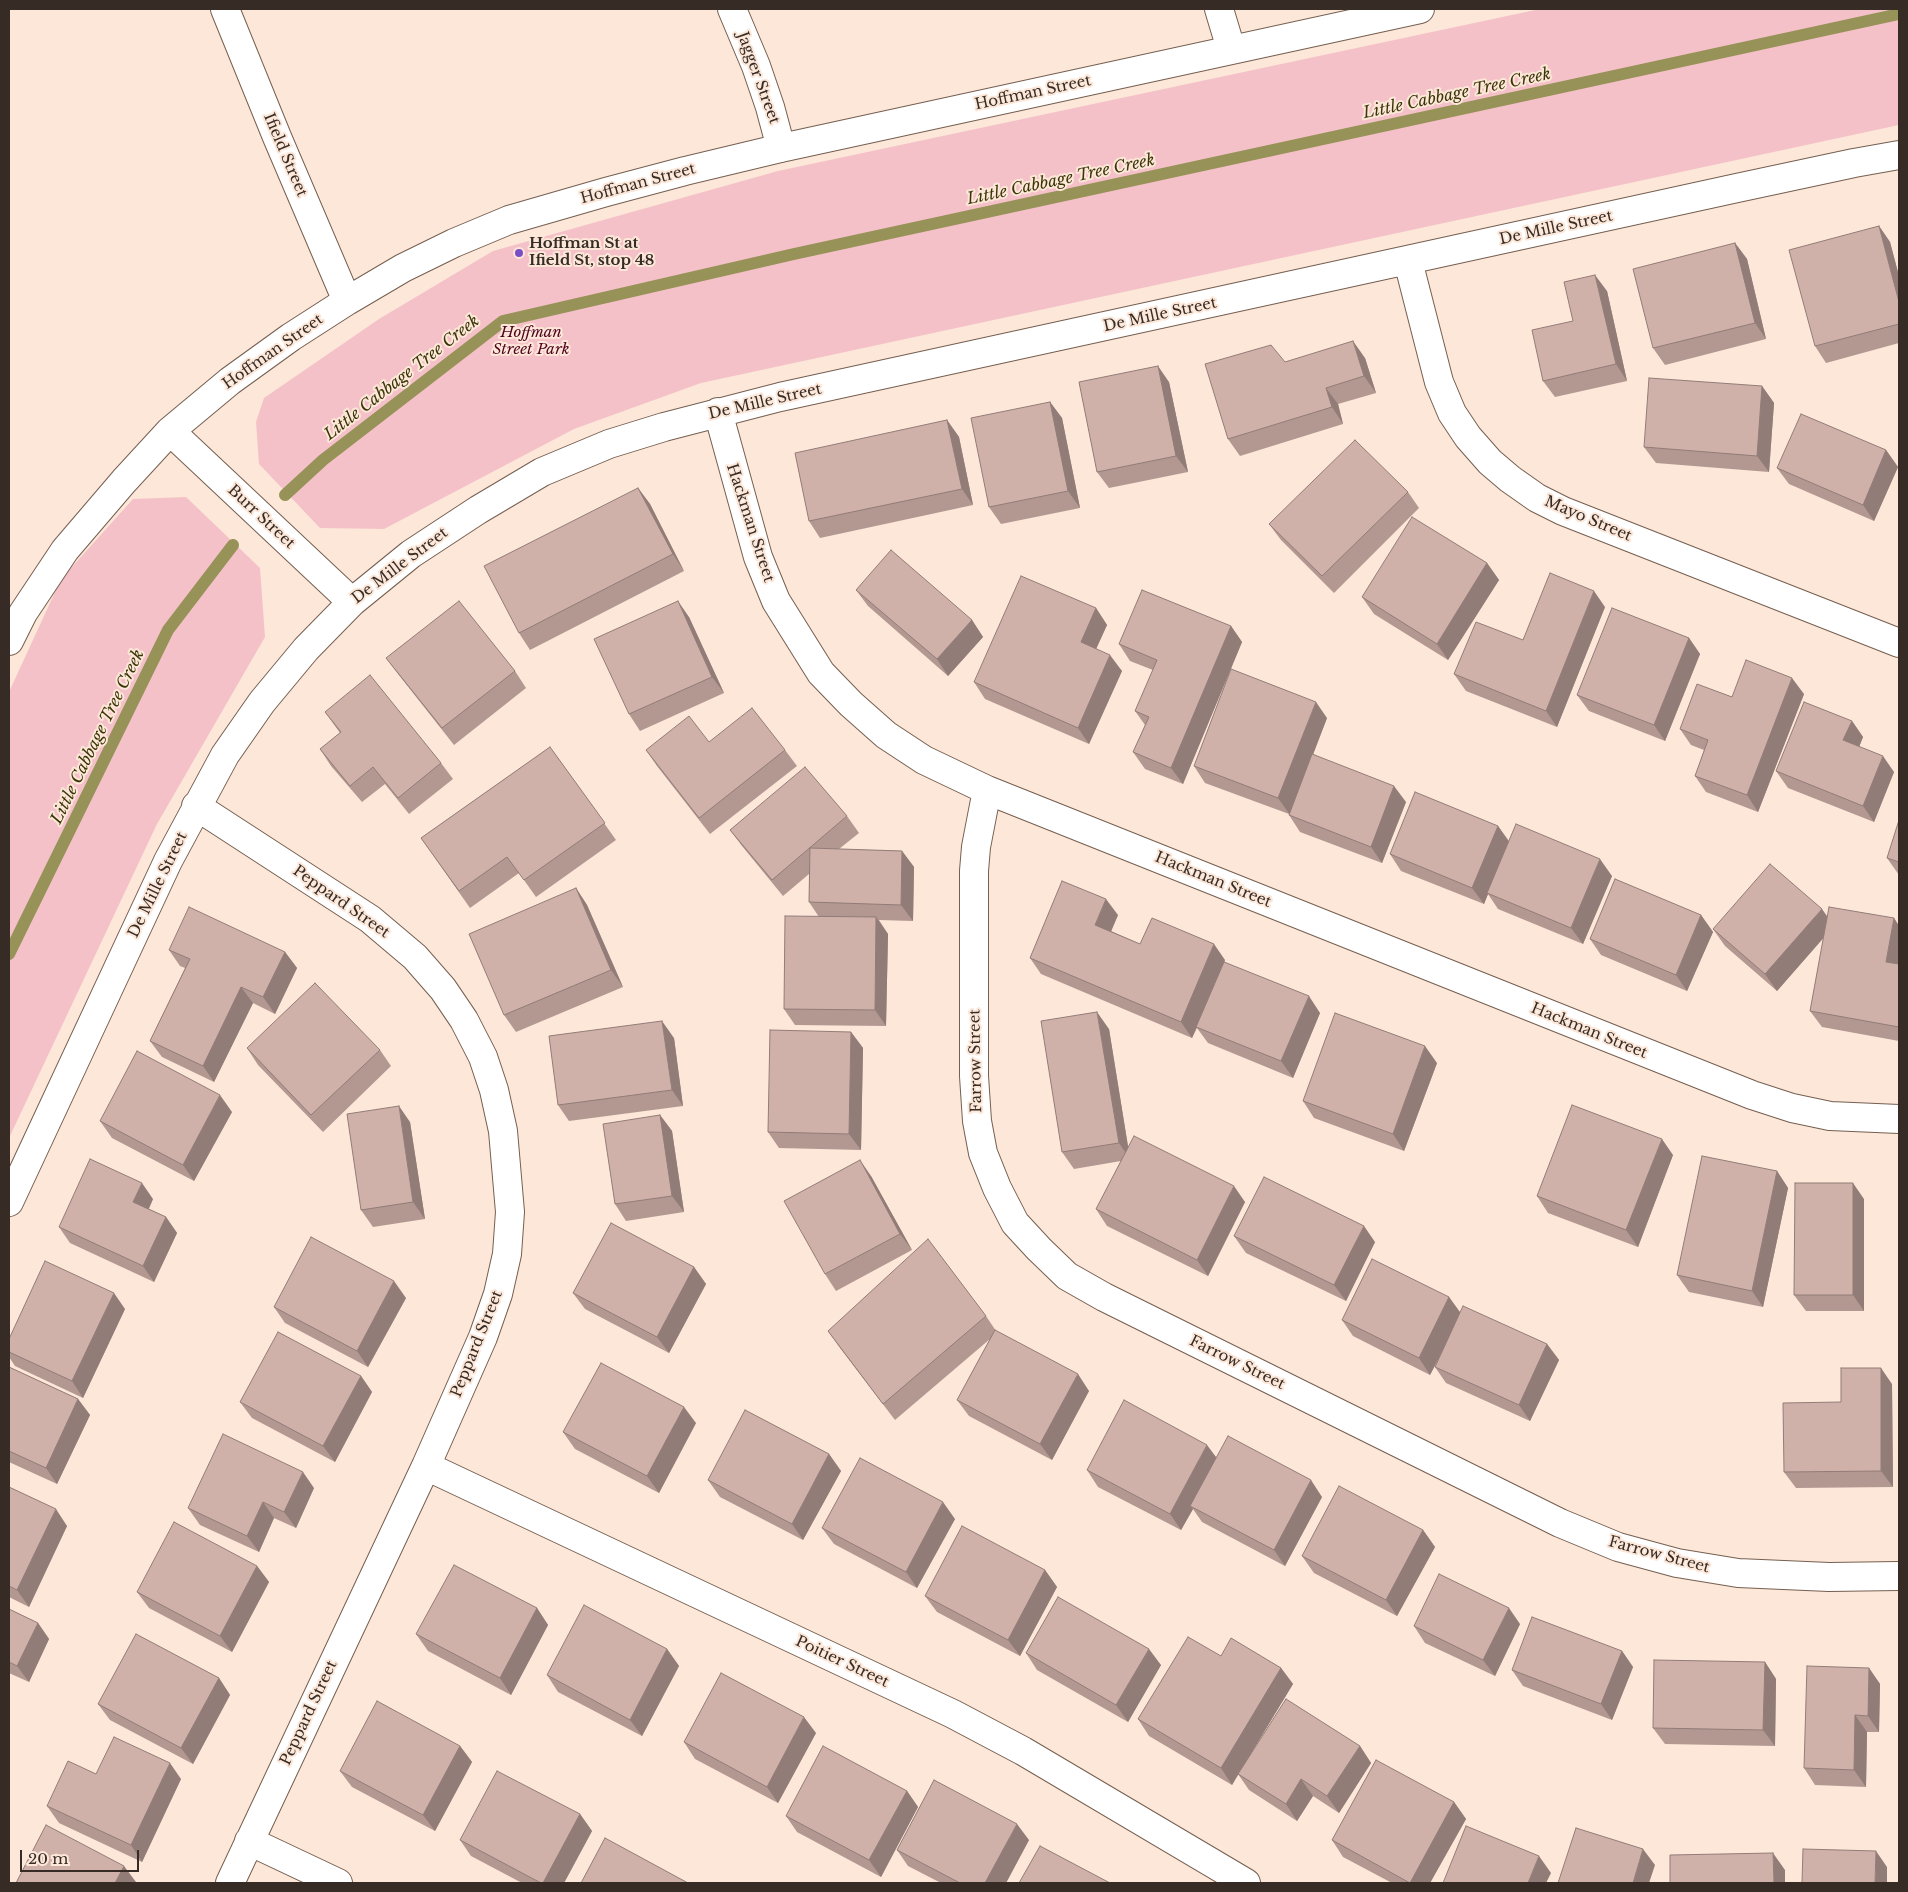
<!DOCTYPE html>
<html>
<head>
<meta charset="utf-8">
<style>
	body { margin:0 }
	#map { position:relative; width:1908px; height:1892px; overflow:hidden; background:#fce7d9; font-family:"Libre Baskerville",serif }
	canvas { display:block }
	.frame { position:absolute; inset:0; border:10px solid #362c25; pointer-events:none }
	.scale { position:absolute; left:20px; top:1850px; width:119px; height:22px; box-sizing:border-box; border:2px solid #362c25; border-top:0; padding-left:6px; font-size:15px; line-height:18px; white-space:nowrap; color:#362c25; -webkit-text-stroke:4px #fce7d9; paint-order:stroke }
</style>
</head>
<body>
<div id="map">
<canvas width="1908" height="1892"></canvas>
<div class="frame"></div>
<div class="scale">20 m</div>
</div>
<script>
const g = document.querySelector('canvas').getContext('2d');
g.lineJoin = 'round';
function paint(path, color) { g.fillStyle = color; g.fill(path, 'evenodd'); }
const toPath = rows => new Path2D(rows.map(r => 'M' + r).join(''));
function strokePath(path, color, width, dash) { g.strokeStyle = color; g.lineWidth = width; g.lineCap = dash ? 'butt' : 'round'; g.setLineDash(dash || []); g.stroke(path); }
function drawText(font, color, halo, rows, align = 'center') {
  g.font = font + ' "Libre Baskerville",serif'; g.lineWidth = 4; g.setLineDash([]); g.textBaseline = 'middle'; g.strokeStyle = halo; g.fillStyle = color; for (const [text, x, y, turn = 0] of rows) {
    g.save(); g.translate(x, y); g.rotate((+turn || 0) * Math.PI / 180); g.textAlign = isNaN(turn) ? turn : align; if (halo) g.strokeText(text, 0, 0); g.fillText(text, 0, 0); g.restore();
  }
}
paint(toPath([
	[1540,9,1899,9,1899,125,701,383,574,429,384,529,320,528,259,464,256,422,264,398,379,319,493,251,778,171],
	[186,497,260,568,265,637,157,824,9,1138,9,692,61,579,133,499]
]), '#f5c1c8');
strokePath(toPath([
	[285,495,323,460,503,321,794,254,1899,14],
	[9,954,168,630,233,545]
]), '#979258', 12);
const street = toPath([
	[225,9,277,137,347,301],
	[732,9,756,66,770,107,781,148],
	[1219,9,1231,49],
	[1408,261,1439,382,1452,413,1468,437,1490,462,1510,479,1537,498,1563,511,1899,643],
	[718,412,758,557,776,601,821,673,851,704,886,735,924,760,987,790,1752,1095,1792,1108,1830,1116,1899,1119],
	[170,431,352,602],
	[9,641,23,613,65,550,124,481,170,431,230,381,291,337,347,301,403,268,454,243,509,220,606,192,685,171,781,148,1420,9],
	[987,790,976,847,974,871,974,1076,977,1121,983,1153,997,1188,1015,1223,1039,1249,1067,1276,1104,1297,1560,1523,1618,1547,1677,1563,1738,1573,1829,1577,1899,1576],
	[196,806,370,919,415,957,443,989,464,1020,483,1057,494,1090,503,1131,510,1212,507,1254,498,1294,483,1337,426,1466,230,1883],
	[9,1202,168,861,225,755,262,702,306,649,352,602,411,554,478,510,542,472,609,444,664,427,780,397,1737,188,1854,163,1899,155],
	[426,1466,953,1714,1023,1751,1246,1883],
	[249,1841,338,1883]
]);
strokePath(street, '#755f50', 30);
strokePath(street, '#fff', 28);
paint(toPath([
	[1879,226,1890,242,1899,276,1899,343,1826,363,1815,346],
	[1735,243,1747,259,1766,339,1665,365,1653,348],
	[1607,291,1627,381,1555,397,1543,381,1573,321],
	[1365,358,1376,393,1338,404,1343,424,1240,456,1228,439,1285,362],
	[1169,382,1188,472,1109,488,1097,472],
	[1762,386,1774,403,1769,472,1656,463,1644,447],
	[1050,402,1062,418,1080,508,1001,524,989,507],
	[947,420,959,437,973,505,820,538,809,521],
	[1886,450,1898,467,1874,521,1789,484,1777,468],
	[638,488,650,504,684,571,530,650,519,633],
	[1408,492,1419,508,1334,593,1281,540,1269,524],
	[1487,563,1499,580,1448,660,1374,614,1362,597],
	[856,590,972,620,983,637,948,676,868,606],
	[1605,607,1557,727,1466,691,1454,674,1523,640],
	[1096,608,1107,625,1096,649,1122,671,1089,744,985,699,974,682],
	[689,617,724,693,640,731,629,714],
	[1231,626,1242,642,1183,784,1145,769,1133,752,1145,725,1135,711,1153,670,1130,661,1119,644],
	[1689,638,1700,654,1665,741,1589,711,1577,695],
	[386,658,515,671,526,688,454,745,398,674],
	[1804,694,1758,812,1706,792,1695,776,1704,750,1691,745,1680,729,1732,697],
	[325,712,441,763,453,779,409,814,385,784,362,802,331,766,320,749,340,733],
	[1327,718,1313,754,1406,802,1382,863,1300,832,1289,815,1289,814,1205,783,1194,766],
	[1852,721,1863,737,1859,747,1894,772,1874,822,1788,788,1776,771],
	[709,742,785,750,797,766,710,834,657,766,646,750],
	[550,747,616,840,536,897,519,873,470,908,421,838],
	[847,816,859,833,839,849,902,851,914,867,913,921,879,920,888,934,886,1026,795,1025,784,1009,819,917,809,902,809,874,783,896,742,846,730,830],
	[1899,820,1899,875,1887,858],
	[1498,826,1509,841,1612,876,1583,944,1498,909,1488,894,1484,904,1401,871,1390,854],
	[576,888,587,905,623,987,516,1032,504,1015],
	[1118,915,1111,931,1140,944,1225,960,1224,962,1320,1013,1293,1078,1208,1043,1197,1028,1192,1038,1041,974,1030,958],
	[1701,915,1713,932,1687,991,1601,955,1590,939],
	[1828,917,1894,918,1899,926,1899,1041,1822,1027,1810,1011,1824,937,1777,991,1725,946,1713,929],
	[169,950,285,952,297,968,275,1014,253,1003,214,1082,162,1057,150,1041,185,968,180,966],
	[1109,1029,1128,1146,1245,1202,1208,1276,1107,1226,1096,1209,1121,1161,1074,1169,1062,1152],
	[851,1032,863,1048,861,1150,779,1148,768,1132],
	[674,1038,683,1106,569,1121,558,1105],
	[247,1048,380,1050,391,1066,323,1132,258,1065],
	[1437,1063,1404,1151,1314,1118,1303,1101],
	[232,1112,194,1181,112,1138,100,1121],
	[660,1115,672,1131,684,1212,626,1221,615,1204],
	[410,1122,425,1219,373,1227,361,1210],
	[1673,1155,1638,1247,1548,1213,1537,1196],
	[1777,1171,1788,1188,1763,1307,1689,1292,1677,1275],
	[871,1176,912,1250,836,1291,825,1274],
	[153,1199,149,1209,166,1217,177,1233,154,1282,70,1243,59,1227],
	[1864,1199,1864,1311,1806,1311,1794,1295],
	[1234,1236,1375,1242,1346,1301,1246,1253],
	[694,1267,706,1284,669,1353,585,1309,573,1293],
	[1449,1297,1460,1312,1547,1344,1559,1360,1530,1421,1446,1383,1435,1367,1439,1358,1430,1375,1353,1336,1342,1320],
	[406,1298,368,1367,285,1323,274,1307],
	[125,1309,83,1398,15,1366,9,1357,9,1339],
	[986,1316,996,1331,1089,1391,1052,1460,969,1416,957,1400,990,1339,895,1420,840,1348,828,1331],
	[9,1367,78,1399,90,1415,57,1484,9,1462],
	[361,1376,372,1392,335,1462,252,1418,240,1402],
	[1892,1384,1893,1487,1796,1488,1784,1472,1841,1402],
	[696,1423,659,1493,575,1449,563,1432],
	[829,1454,841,1471,803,1540,720,1497,708,1480],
	[1216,1458,1322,1497,1285,1566,1202,1522,1193,1509,1181,1530,1098,1487,1087,1470],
	[9,1487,67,1526,29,1607,9,1597],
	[314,1488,296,1528,274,1518,259,1552,200,1525,188,1508],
	[955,1519,917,1588,834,1544,822,1528],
	[1423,1530,1435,1547,1397,1616,1314,1573,1302,1556],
	[257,1566,269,1582,232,1652,149,1608,137,1592],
	[1045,1570,1057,1587,1020,1656,937,1612,925,1596],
	[537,1608,548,1625,511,1695,428,1651,416,1634],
	[9,1609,38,1623,49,1639,29,1682,9,1673],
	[1520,1624,1495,1676,1425,1643,1414,1626],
	[667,1649,679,1666,642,1736,558,1692,547,1675],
	[1622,1651,1633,1667,1612,1720,1523,1686,1512,1670],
	[1026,1653,1161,1665,1128,1722,1037,1670],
	[1221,1656,1281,1668,1293,1684,1251,1753,1360,1746,1371,1763,1339,1813,1313,1796,1297,1821,1249,1790,1238,1774,1232,1785,1149,1736,1138,1719],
	[1765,1662,1776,1679,1775,1746,1665,1744,1653,1728],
	[1869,1668,1880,1684,1879,1732,1867,1732,1866,1787,1815,1785,1804,1768],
	[219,1678,230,1695,193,1764,110,1720,98,1704],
	[816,1733,778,1803,695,1759,684,1742],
	[460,1746,472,1762,435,1831,352,1787,340,1771],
	[96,1774,181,1779,142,1862,59,1823,47,1806],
	[907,1791,918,1807,881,1877,797,1832,786,1816],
	[1454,1802,1466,1819,1430,1883,1392,1883,1343,1857,1332,1840],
	[580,1814,592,1831,564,1883,522,1883,471,1856,460,1840],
	[1029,1840,1006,1883,941,1883,908,1866,897,1850]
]), '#b39892');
paint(toPath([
	[1879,226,1890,242,1899,276,1899,302],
	[1735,243,1747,259,1766,339,1755,323],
	[1595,275,1607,291,1627,381,1616,364],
	[1353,341,1365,358,1376,393,1364,376],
	[1158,366,1169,382,1188,472,1176,456],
	[1762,386,1774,403,1769,472,1757,456],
	[1326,388,1338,404,1343,424,1332,407],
	[1050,402,1062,418,1080,508,1068,491],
	[947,420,959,437,973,505,962,489],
	[1886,450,1898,467,1874,521,1863,505],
	[638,488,650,504,684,571,673,554],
	[1487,563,1499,580,1448,660,1437,644],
	[1594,591,1605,607,1557,727,1546,711],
	[678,601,689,617,724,693,712,677],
	[1096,608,1107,625,1092,658,1081,642],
	[972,620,983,637,948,676,937,659],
	[1231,626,1242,642,1183,784,1171,768],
	[1689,638,1700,654,1665,741,1654,725],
	[1110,655,1122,671,1089,744,1078,728],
	[1792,678,1804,694,1758,812,1747,795],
	[1316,702,1327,718,1290,815,1278,798],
	[1852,721,1863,737,1855,757,1843,740],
	[1883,756,1894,772,1874,822,1863,806],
	[1394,786,1406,802,1382,863,1371,847],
	[1498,826,1509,842,1487,893,1488,894,1484,904,1472,888],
	[902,851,914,867,913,921,901,905],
	[1600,859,1612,876,1583,944,1571,928],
	[576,888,587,905,623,987,611,970],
	[1106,899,1118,915,1107,941,1095,925],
	[1822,909,1834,926,1777,991,1765,974],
	[1701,915,1713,932,1687,991,1676,975],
	[876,917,888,934,886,1026,875,1010],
	[1894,918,1899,926,1899,968,1886,962],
	[1214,944,1225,960,1192,1038,1181,1022],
	[285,952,297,968,275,1014,263,997],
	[241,987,253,1003,214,1082,203,1066],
	[1309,996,1320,1013,1293,1078,1281,1061],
	[1097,1012,1109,1029,1130,1159,1119,1143],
	[662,1021,674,1038,683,1106,672,1090],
	[851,1032,863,1048,861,1150,849,1134],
	[1425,1046,1437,1063,1404,1151,1393,1134],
	[220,1095,232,1112,194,1181,183,1165],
	[399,1106,410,1122,425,1219,413,1202],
	[660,1115,672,1131,684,1212,672,1196],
	[1662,1139,1673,1155,1638,1247,1626,1230],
	[860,1160,871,1176,912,1250,900,1234],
	[1777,1171,1788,1188,1763,1307,1752,1291],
	[142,1183,153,1199,144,1218,133,1202],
	[1853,1183,1864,1199,1864,1311,1853,1295],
	[1234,1186,1245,1202,1208,1276,1197,1260],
	[166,1217,177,1233,154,1282,143,1266],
	[1364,1226,1375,1242,1346,1301,1334,1285],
	[694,1267,706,1284,669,1353,657,1337],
	[394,1281,406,1298,368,1367,357,1351],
	[114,1293,125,1309,83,1398,72,1381],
	[1449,1297,1461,1314,1430,1375,1419,1358],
	[1547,1344,1559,1360,1530,1421,1519,1405],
	[1881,1368,1892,1384,1893,1487,1881,1471],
	[1078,1374,1089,1391,1052,1460,1040,1444],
	[361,1376,372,1392,335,1462,323,1446],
	[78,1399,90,1415,57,1484,46,1468],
	[684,1407,696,1423,659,1493,647,1476],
	[1207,1445,1219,1461,1190,1506,1193,1509,1181,1530,1170,1514],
	[829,1454,841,1471,803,1540,792,1524],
	[303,1472,314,1488,296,1528,284,1512],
	[1311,1480,1322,1497,1285,1566,1274,1550],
	[263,1502,274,1518,259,1552,247,1536],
	[943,1502,955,1519,917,1588,906,1572],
	[56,1509,67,1526,29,1607,17,1590],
	[1423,1530,1435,1547,1397,1616,1386,1600],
	[257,1566,269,1582,232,1652,220,1636],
	[1045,1570,1057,1587,1020,1656,1008,1640],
	[537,1608,548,1625,511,1695,500,1678],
	[1509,1608,1520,1624,1495,1676,1483,1660],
	[38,1623,49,1639,29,1682,17,1666],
	[667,1649,679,1666,642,1736,630,1720],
	[1149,1649,1161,1665,1128,1722,1116,1705],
	[1622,1651,1633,1667,1612,1720,1601,1704],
	[1765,1662,1776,1679,1775,1746,1763,1730],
	[1281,1668,1293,1684,1232,1785,1221,1768],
	[1869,1668,1880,1684,1879,1732,1868,1716],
	[219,1678,230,1695,193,1764,181,1748],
	[1855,1715,1867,1732,1866,1787,1854,1770],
	[804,1717,816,1733,778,1803,767,1787],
	[460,1746,472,1762,435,1831,423,1815],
	[1360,1746,1371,1763,1339,1813,1327,1796],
	[170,1763,181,1779,142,1862,131,1845],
	[1301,1779,1313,1796,1297,1821,1286,1804],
	[907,1791,918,1807,881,1877,869,1860],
	[1454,1802,1466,1819,1430,1883,1410,1883],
	[580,1814,592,1831,564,1883,543,1883],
	[1017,1824,1029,1840,1006,1883,985,1883],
	[1643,1849,1655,1865,1649,1883,1633,1883],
	[1876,1851,1887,1867,1887,1883,1875,1883],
	[1773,1853,1785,1870,1785,1883,1774,1883],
	[1539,1856,1551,1873,1546,1883,1528,1883],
	[124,1866,136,1882,135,1883,115,1883]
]), '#927c77');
const building = toPath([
	[1879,226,1899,302,1899,324,1815,346,1789,250,1879,226],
	[1735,243,1755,323,1653,348,1633,269,1735,243],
	[1595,275,1616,364,1543,381,1532,330,1573,321,1564,282,1595,275],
	[1353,341,1364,376,1326,388,1332,407,1228,439,1205,364,1271,345,1285,362,1353,341],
	[1158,366,1176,456,1097,472,1079,382,1158,366],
	[1649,378,1762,386,1757,456,1644,447,1649,378],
	[1050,402,1068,491,989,507,971,418,1050,402],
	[1801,414,1886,450,1863,505,1777,468,1801,414],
	[947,420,962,489,809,521,795,453,947,420],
	[1355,440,1408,492,1322,576,1269,524,1355,440],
	[638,488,673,554,519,633,484,566,638,488],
	[1412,517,1487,563,1437,644,1362,597,1412,517],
	[891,550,972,620,937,659,856,590,891,550],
	[1550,573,1594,591,1546,711,1454,674,1476,622,1523,640,1550,573],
	[1021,576,1096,608,1081,642,1110,655,1078,728,974,682,1021,576],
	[1142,590,1231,626,1171,768,1133,752,1149,717,1135,711,1157,660,1119,644,1142,590],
	[459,601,515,671,442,728,386,658,459,601],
	[678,601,712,677,629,714,594,639,678,601],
	[1612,608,1689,638,1654,725,1577,695,1612,608],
	[1746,660,1792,678,1747,795,1695,776,1708,740,1680,729,1697,684,1732,697,1746,660],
	[1231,669,1316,702,1278,798,1194,766,1231,669],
	[370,675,441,763,398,798,373,767,350,786,320,749,341,732,325,712,370,675],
	[1804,702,1852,721,1843,740,1883,756,1863,806,1776,771,1804,702],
	[752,708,785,750,699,818,646,750,689,716,709,742,752,708],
	[550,747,605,823,524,880,507,857,459,891,421,838,550,747],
	[1312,754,1394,786,1371,847,1289,815,1312,754],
	[805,767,847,816,772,880,730,830,805,767],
	[1415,792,1498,826,1472,888,1390,854,1415,792],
	[1899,820,1899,862,1887,858,1899,820],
	[1516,824,1600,859,1571,928,1487,893,1516,824],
	[810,848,902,851,901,905,809,902,810,848],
	[1770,864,1822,909,1765,974,1713,929,1770,864],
	[1615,879,1701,915,1676,975,1590,939,1615,879],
	[1062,881,1106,899,1095,925,1140,944,1152,918,1214,944,1181,1022,1030,958,1062,881],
	[576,888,611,970,504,1015,469,934,576,888],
	[189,907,285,952,263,997,241,987,203,1066,150,1041,190,959,169,950,189,907],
	[1829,907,1894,918,1886,962,1899,964,1899,1027,1810,1011,1829,907],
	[785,916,876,917,875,1010,784,1009,785,916],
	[1224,962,1309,996,1281,1061,1196,1027,1224,962],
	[315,983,380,1050,311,1115,247,1048,315,983],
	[1097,1012,1119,1143,1062,1152,1041,1021,1097,1012],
	[1335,1013,1425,1046,1393,1134,1303,1101,1335,1013],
	[662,1021,672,1090,558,1105,549,1036,662,1021],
	[770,1030,851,1032,849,1134,768,1132,770,1030],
	[137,1051,220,1095,183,1165,100,1121,137,1051],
	[1572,1105,1662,1139,1626,1230,1537,1196,1572,1105],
	[399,1106,413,1202,361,1210,347,1114,399,1106],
	[660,1115,672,1196,615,1204,603,1124,660,1115],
	[1134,1136,1234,1186,1197,1260,1096,1209,1134,1136],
	[1702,1156,1777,1171,1752,1291,1677,1275,1702,1156],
	[90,1159,142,1183,133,1202,166,1217,143,1266,59,1227,90,1159],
	[860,1160,900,1234,825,1274,784,1201,860,1160],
	[1264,1177,1364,1226,1334,1285,1234,1236,1264,1177],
	[1795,1183,1853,1183,1853,1295,1794,1295,1795,1183],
	[611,1223,694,1267,657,1337,573,1293,611,1223],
	[311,1237,394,1281,357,1351,274,1307,311,1237],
	[928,1239,986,1316,883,1404,828,1331,928,1239],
	[1372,1259,1449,1297,1419,1358,1342,1320,1372,1259],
	[45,1261,114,1293,72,1381,9,1352,9,1339,45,1261],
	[1463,1306,1547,1344,1519,1405,1435,1367,1463,1306],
	[995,1330,1078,1374,1040,1444,957,1400,995,1330],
	[278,1332,361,1376,323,1446,240,1402,278,1332],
	[601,1363,684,1407,647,1476,563,1432,601,1363],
	[9,1367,78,1399,46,1468,9,1451,9,1367],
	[1841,1368,1881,1368,1881,1471,1784,1472,1783,1403,1841,1402,1841,1368],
	[1124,1400,1207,1445,1170,1514,1087,1470,1124,1400],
	[745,1410,829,1454,792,1524,708,1480,745,1410],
	[223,1434,303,1472,284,1512,263,1502,247,1536,188,1508,223,1434],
	[1228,1436,1311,1480,1274,1550,1190,1506,1228,1436],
	[860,1458,943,1502,906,1572,822,1528,860,1458],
	[1339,1486,1423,1530,1386,1600,1302,1556,1339,1486],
	[9,1487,56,1509,17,1590,9,1586,9,1487],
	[174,1522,257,1566,220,1636,137,1592,174,1522],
	[962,1526,1045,1570,1008,1640,925,1596,962,1526],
	[454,1565,537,1608,500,1678,416,1634,454,1565],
	[1439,1574,1509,1608,1483,1660,1414,1626,1439,1574],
	[1058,1597,1149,1649,1116,1705,1026,1653,1058,1597],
	[584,1605,667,1649,630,1720,547,1675,584,1605],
	[9,1609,38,1623,17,1666,9,1662,9,1609],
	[1532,1617,1622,1651,1601,1704,1512,1670,1532,1617],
	[136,1634,219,1678,181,1748,98,1704,136,1634],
	[1188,1637,1221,1656,1231,1638,1281,1668,1221,1768,1138,1719,1188,1637],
	[1654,1660,1765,1662,1763,1730,1653,1728,1654,1660],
	[1807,1666,1869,1668,1868,1716,1855,1715,1854,1770,1804,1768,1807,1666],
	[721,1673,804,1717,767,1787,684,1742,721,1673],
	[1286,1699,1360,1746,1327,1796,1301,1779,1286,1804,1238,1774,1286,1699],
	[377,1701,460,1746,423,1815,340,1771,377,1701],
	[114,1737,170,1763,131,1845,47,1806,68,1761,96,1774,114,1737],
	[823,1746,907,1791,869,1860,786,1816,823,1746],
	[1376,1760,1454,1802,1410,1883,1332,1840,1376,1760],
	[497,1771,580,1814,543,1883,541,1883,460,1840,497,1771],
	[934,1780,1017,1824,985,1883,960,1883,897,1850,934,1780],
	[46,1825,124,1866,115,1883,16,1883,46,1825],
	[1466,1826,1539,1856,1528,1883,1443,1883,1466,1826],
	[1576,1828,1643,1849,1633,1883,1558,1883,1576,1828],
	[605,1838,688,1883,581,1883,605,1838],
	[1040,1846,1110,1883,1019,1883,1040,1846],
	[1803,1849,1876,1851,1875,1883,1802,1883,1803,1849],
	[1773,1853,1774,1883,1670,1883,1670,1855,1773,1853]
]);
paint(building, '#d0b1aa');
strokePath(building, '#927c77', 1);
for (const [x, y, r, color] of [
	[519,253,5,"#7b4dc5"]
]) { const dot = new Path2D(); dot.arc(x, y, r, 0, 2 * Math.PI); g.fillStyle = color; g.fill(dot); strokePath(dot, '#fce7d9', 2); }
drawText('15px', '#362c25', '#fce7d9', [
	["Jagger Street",758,78,70],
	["Hoffman Street",1033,93,-12],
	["Ifield Street",285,155,67],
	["Hoffman Street",638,184,-15],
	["De Mille Street",1556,228,-12],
	["De Mille Street",1160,315,-12],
	["Hoffman Street",273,352,-35],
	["De Mille Street",765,402,-13],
	["Burr Street",261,517,43],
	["Mayo Street",1588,519,23],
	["Hackman Street",750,523,72],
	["De Mille Street",400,566,-37],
	["Hackman Street",1213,880,22],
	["De Mille Street",158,885,-64],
	["Peppard Street",341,902,35],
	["Hackman Street",1589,1031,22],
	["Farrow Street",976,1061,-91],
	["Peppard Street",477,1344,-68],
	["Farrow Street",1237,1363,26],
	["Farrow Street",1659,1555,15],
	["Poitier Street",842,1662,25],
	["Peppard Street",309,1713,-65]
]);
drawText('bold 15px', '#362c25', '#fce7d9', [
	["Hoffman St at",529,244],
	["Ifield St, stop 48",529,261]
], 'left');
drawText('italic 15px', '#51031e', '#fce7d9', [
	["Hoffman",531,333],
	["Street Park",531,350]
]);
drawText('italic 16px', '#393504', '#fce7d9', [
	["Little Cabbage Tree Creek",1457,94,-12],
	["Little Cabbage Tree Creek",1061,180,-12],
	["Little Cabbage Tree Creek",402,378,-38],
	["Little Cabbage Tree Creek",98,737,-64]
]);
</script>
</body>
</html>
